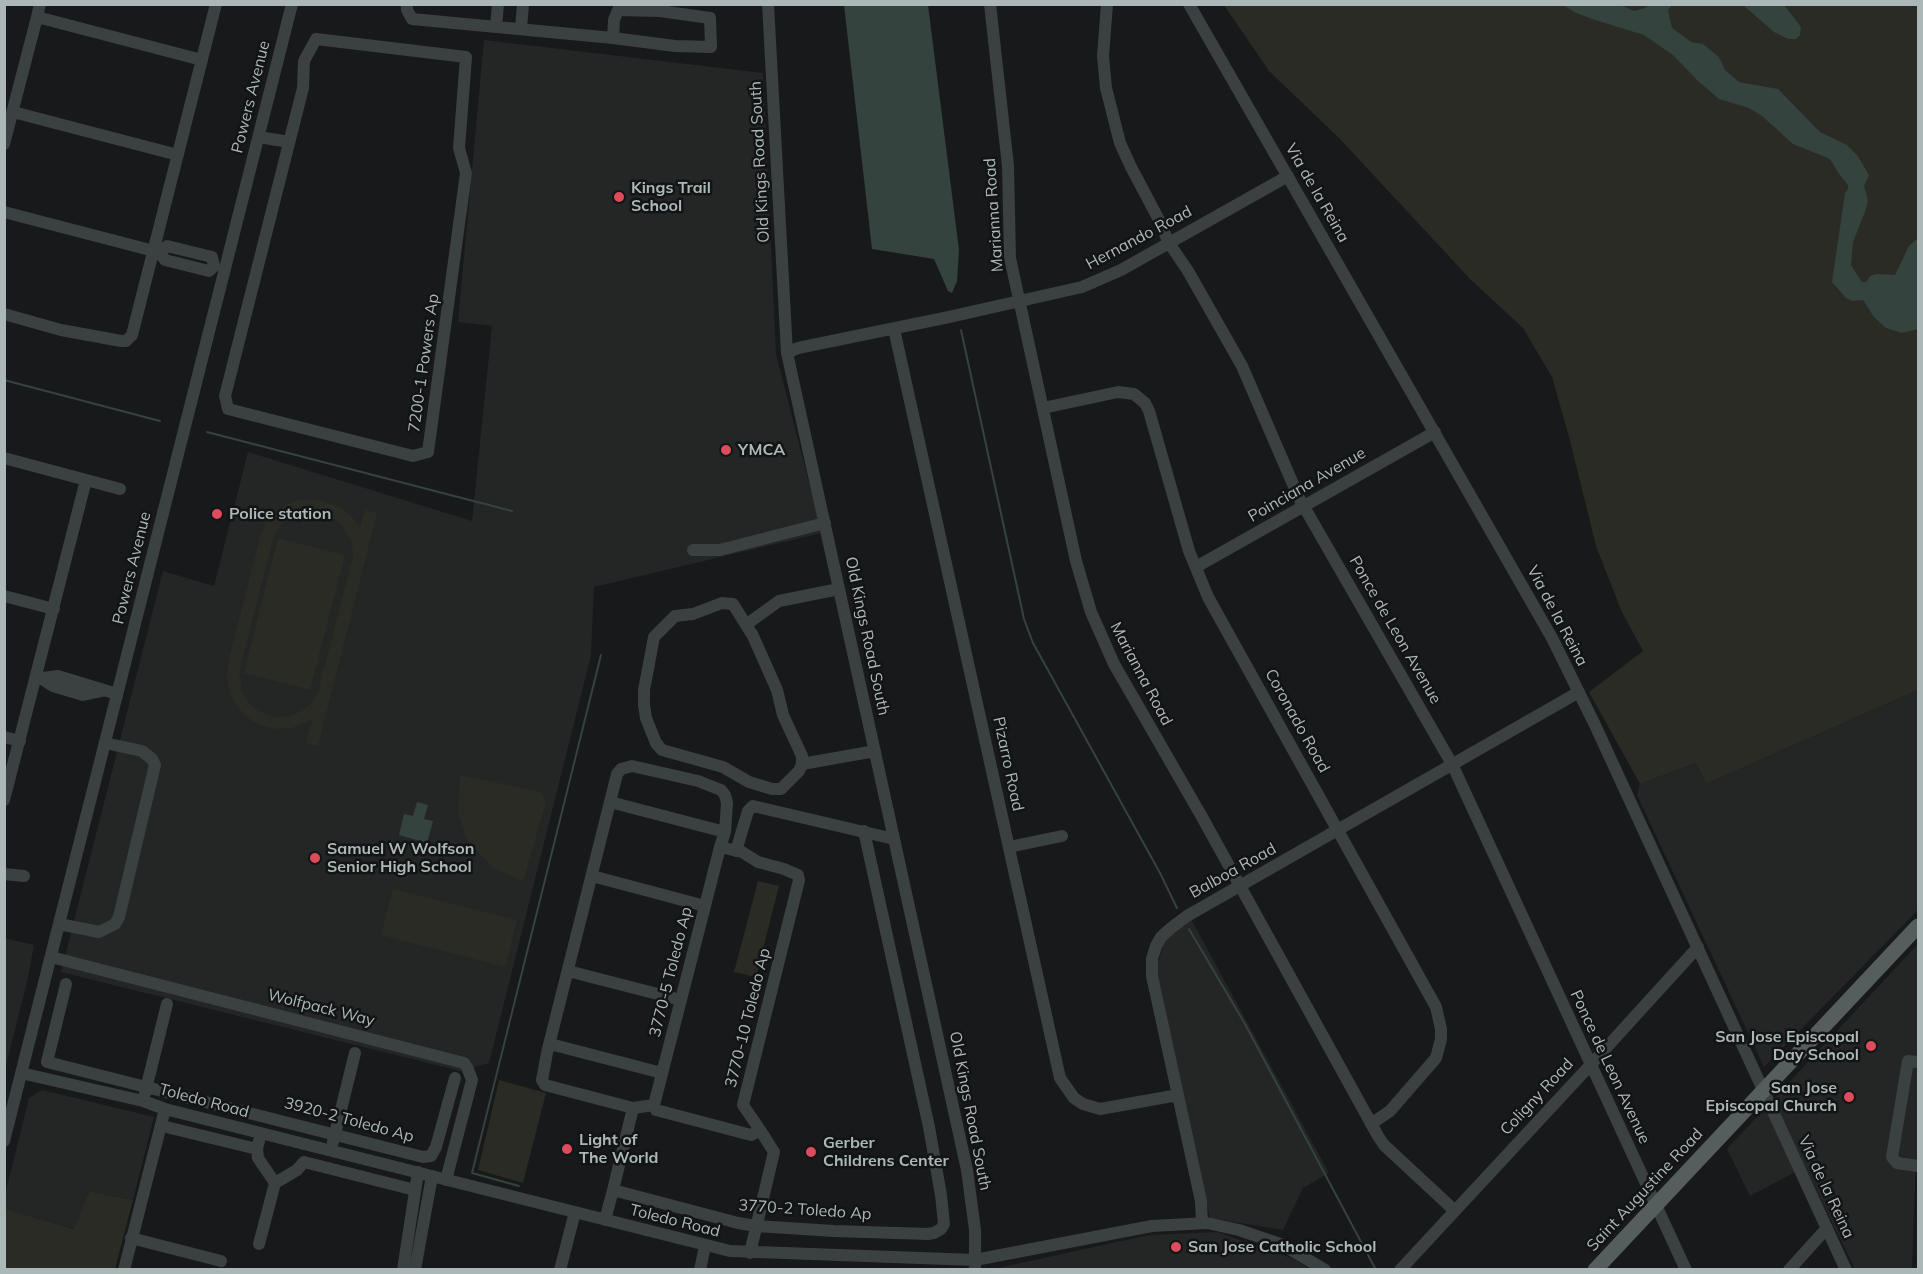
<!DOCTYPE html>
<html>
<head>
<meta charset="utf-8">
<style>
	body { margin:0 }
	#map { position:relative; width:1923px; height:1274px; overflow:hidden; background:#18191a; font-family:Mulish,sans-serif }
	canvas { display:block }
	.frame { position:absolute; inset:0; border:6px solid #acb8b7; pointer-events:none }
</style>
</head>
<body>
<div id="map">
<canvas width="1923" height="1274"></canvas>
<div class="frame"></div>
</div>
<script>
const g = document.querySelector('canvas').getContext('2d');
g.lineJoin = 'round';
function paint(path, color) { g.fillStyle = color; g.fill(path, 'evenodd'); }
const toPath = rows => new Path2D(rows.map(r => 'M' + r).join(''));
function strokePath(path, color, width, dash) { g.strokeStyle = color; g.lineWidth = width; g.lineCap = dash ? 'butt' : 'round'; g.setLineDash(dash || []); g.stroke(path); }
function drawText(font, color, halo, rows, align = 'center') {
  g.font = font + ' Mulish,sans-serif'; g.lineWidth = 5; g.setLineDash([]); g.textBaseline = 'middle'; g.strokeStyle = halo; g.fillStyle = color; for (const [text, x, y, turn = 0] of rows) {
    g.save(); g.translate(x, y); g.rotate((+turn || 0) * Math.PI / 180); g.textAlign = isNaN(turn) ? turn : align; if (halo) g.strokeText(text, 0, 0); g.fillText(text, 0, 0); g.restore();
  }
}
paint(toPath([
	[484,40,763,73,776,354,822,533,594,587,591,655,489,1063,460,1071,61,972,163,571,214,586,248,452,472,521,492,326,458,322],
	[1918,690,1918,910,1764,1067,1637,795,1640,784,1696,763,1706,784],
	[1191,919,1329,1173,1303,1188,1283,1230,1210,1218,1156,969,1166,936],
	[5,938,34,945,28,978,5,1069],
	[1918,944,1918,1157,1915,1179,1912,1269,1855,1269,1805,1167,1750,1196,1727,1149],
	[42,1090,154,1117,133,1200,89,1191,75,1229,5,1209,5,1195,29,1098],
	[1217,1232,1294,1259,1309,1269,993,1269,1149,1235]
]), '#242626');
paint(toPath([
	[1224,5,1918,5,1918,690,1706,784,1696,763,1640,784,1589,692,1643,651,1621,610,1596,546,1569,437,1552,377,1523,328,1470,279,1339,138,1269,71],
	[317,499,340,507,353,518,360,528,365,510,377,513,318,746,306,743,312,720,292,728,275,729,259,725,245,716,230,695,227,679,228,662,262,530,271,516,284,506,300,500],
	[309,511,328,514,343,526,352,543,353,556,318,692,312,703,302,711,289,716,276,717,258,711,248,702,242,691,239,672,274,535,285,520,296,514],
	[278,538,345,555,310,690,244,673],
	[460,775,541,792,546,802,523,882,493,868,468,841,458,813],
	[758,881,779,886,756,977,734,972],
	[393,889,517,920,505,967,381,935],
	[499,1080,546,1093,523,1183,478,1170],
	[89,1191,133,1200,115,1269,5,1269,6,1209,74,1229]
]), '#292b24');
paint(toPath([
	[844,5,928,5,959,250,957,281,952,293,948,291,934,259,872,249],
	[1563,5,1621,5,1634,11,1645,8,1649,5,1672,5,1668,10,1672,28,1691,42,1703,44,1719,57,1725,70,1739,82,1778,89,1820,132,1847,145,1857,155,1869,175,1864,186,1868,200,1866,209,1853,242,1851,265,1862,282,1866,282,1870,276,1877,274,1895,275,1909,246,1918,238,1918,329,1902,333,1886,328,1874,317,1863,300,1852,301,1846,298,1832,282,1845,193,1848,189,1848,185,1839,174,1830,159,1793,144,1762,116,1749,108,1719,99,1698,81,1673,55,1644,35,1595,20,1576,13],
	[1743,5,1784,5,1801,27,1800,35,1796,39,1788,39,1774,32],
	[417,802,428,805,424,819,433,821,427,843,399,835,404,814,413,816]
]), '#34433e');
strokePath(toPath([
	[961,330,1024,619,1033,643,1160,873,1177,908],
	[4,380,160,421],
	[207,432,512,511],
	[1189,929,1245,1024,1376,1270],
	[519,1186,472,1173,601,655]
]), '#34433e', 2);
strokePath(toPath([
	[40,4,37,17,202,60],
	[407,4,407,10,412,19,613,38],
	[768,4,787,353,967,1170,975,1230,975,1270],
	[990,4,1008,166,1010,258,1076,561,1091,612,1114,664,1202,817,1378,1136,1384,1145,1454,1210],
	[1107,4,1103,56,1106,88,1120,143,1131,167,1158,218,1169,243,1188,271,1242,366,1299,498,1452,764,1686,1270],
	[1189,4,1552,638,1595,725,1846,1270],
	[618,10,660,11,710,18,711,47,675,46,613,38,614,20,618,10],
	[496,27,498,4],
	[521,29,523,4],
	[316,39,466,57,459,148,466,173,428,452,413,456,228,409,225,396,303,88,304,61,316,39],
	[13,112,178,155],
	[259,137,289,142],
	[4,144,37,17],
	[4,212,154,251,160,253,165,260,209,271,214,266],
	[160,253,167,246,212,257,214,266],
	[4,314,61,330,121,341,126,341,132,335,216,4],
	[894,329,1060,1078,1074,1098,1083,1104,1100,1109,1178,1095],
	[787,353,798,348,949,317,1082,287,1121,270,1288,176],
	[1043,408,1118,392,1134,394,1145,403,1149,411,1189,551,1208,597,1436,1007,1441,1029,1441,1039,1436,1058,1390,1111,1371,1124],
	[4,458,120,489],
	[693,550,720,550,825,523],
	[1196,567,1435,432],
	[4,596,54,609],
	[722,603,733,604,753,636,777,690,783,715,802,756,802,764,799,771,781,789,772,789,749,782,723,767,662,750,656,743,646,718,644,705,644,690,654,637,675,616,693,614,722,603],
	[747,624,779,601,839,589],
	[39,677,53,686,83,695,102,691],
	[42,678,58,676,117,694],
	[4,737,20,741],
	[802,764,875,751],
	[4,800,86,480],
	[610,802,725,832],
	[1009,847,1062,836],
	[736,851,748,811,753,806,894,839],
	[4,874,24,876],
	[592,876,705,906],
	[59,924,99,932,115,924,119,917,155,765,152,759,142,751,105,743],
	[51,957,464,1063,467,1067,472,1080,446,1180],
	[568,971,681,1000],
	[66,984,47,1062,423,1157,431,1156,436,1147,455,1078],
	[550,1044,662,1073],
	[1918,1062,1908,1061,1892,1157,1897,1163,1918,1166],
	[21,1073,143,1101,165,1109,730,1251,975,1260,1152,1226,1207,1223,1239,1230,1283,1245,1325,1270],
	[145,1093,167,1004],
	[654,1105,705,906,720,847,725,832,727,803,725,795,721,790,698,781,632,766,621,769,617,774,547,1053,542,1080,545,1085,633,1108,654,1105,656,1110,751,1135,760,1130,743,1105,799,880,798,875,784,869,758,862,742,852,720,847],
	[633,1108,613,1190,738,1223,756,1226,834,1231,928,1234,934,1233,941,1229,944,1224,941,1195,929,1127,864,831],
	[162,1126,257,1149],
	[4,1141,292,4],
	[259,1141,257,1149,258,1158,275,1183],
	[333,1142,355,1053],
	[304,1162,415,1190],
	[275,1183,297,1170,304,1162],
	[605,1220,613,1190],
	[1202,1223,1201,1201,1152,976,1152,959,1156,946,1161,937,1171,928,1187,916,1579,692],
	[131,1238,221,1261],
	[259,1244,275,1183],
	[750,1253,774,1152,760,1130],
	[124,1270,165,1109],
	[403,1270,418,1172],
	[415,1270,432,1176],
	[560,1270,575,1212],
	[700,1270,705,1246],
	[1400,1270,1596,1059,1698,947],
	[1789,1270,1827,1228]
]), '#3b4040', 12);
strokePath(toPath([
	[1595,1270,1918,926]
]), '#565d5d', 15);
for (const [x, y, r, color] of [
	[619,197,6,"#dd4c5c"],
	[726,450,6,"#dd4c5c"],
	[217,514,6,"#dd4c5c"],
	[315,858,6,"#dd4c5c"],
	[1871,1046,6,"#dd4c5c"],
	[1849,1097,6,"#dd4c5c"],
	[567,1149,6,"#dd4c5c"],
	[811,1152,6,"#dd4c5c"],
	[1176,1247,6,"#dd4c5c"]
]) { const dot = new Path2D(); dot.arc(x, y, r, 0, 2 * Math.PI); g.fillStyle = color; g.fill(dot); strokePath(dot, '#131415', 2); }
drawText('16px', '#acb8b7', '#131415', [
	["Powers Avenue",251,97,-76],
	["Old Kings Road South",760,162,-93],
	["Via de la Reina",1317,193,60],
	["Marianna Road",994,215,-94],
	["Hernando Road",1139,238,-28],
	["7200-1 Powers Ap",424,363,-82],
	["Poinciana Avenue",1307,485,-30],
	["Powers Avenue",132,568,-76],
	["Via de la Reina",1557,616,62],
	["Ponce de Leon Avenue",1395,630,60],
	["Old Kings Road South",867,636,78],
	["Marianna Road",1141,674,62],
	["Coronado Road",1297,721,61],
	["Pizarro Road",1008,764,78],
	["Balboa Road",1233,871,-29],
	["3770-5 Toledo Ap",671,972,-76],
	["Wolfpack Way",321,1008,14],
	["3770-10 Toledo Ap",748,1018,-76],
	["Ponce de Leon Avenue",1610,1067,65],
	["Coligny Road",1537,1097,-47],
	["Toledo Road",204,1101,15],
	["Old Kings Road South",970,1111,79],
	["3920-2 Toledo Ap",349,1120,15],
	["Via de la Reina",1826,1187,65],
	["Saint Augustine Road",1645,1190,-47],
	["3770-2 Toledo Ap",805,1210,4],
	["Toledo Road",675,1221,14]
]);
drawText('bold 16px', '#acb8b7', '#131415', [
	["Kings Trail",631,188],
	["School",631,206],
	["YMCA",738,450],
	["Police station",229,514],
	["Samuel W Wolfson",327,849],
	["Senior High School",327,867],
	["San Jose Episcopal",1859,1037,"right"],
	["Day School",1859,1055,"right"],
	["San Jose",1837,1088,"right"],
	["Episcopal Church",1837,1106,"right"],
	["Light of",579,1140],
	["The World",579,1158],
	["Gerber",823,1143],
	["Childrens Center",823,1161],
	["San Jose Catholic School",1188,1247]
], 'left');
</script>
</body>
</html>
